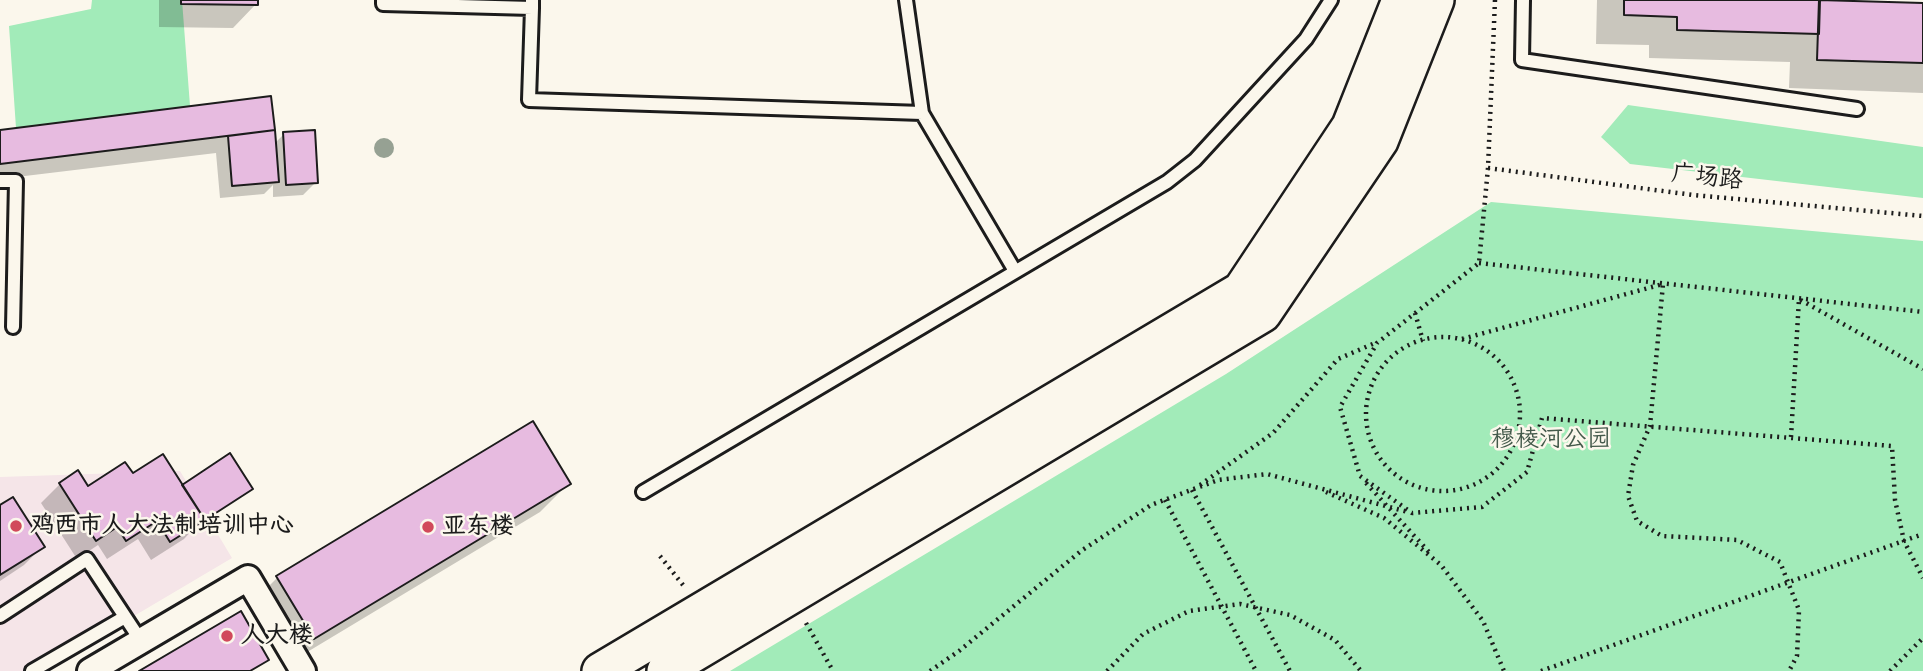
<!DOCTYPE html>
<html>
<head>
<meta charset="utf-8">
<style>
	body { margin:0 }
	canvas { display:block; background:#fbf7ec }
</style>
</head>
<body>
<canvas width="1923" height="671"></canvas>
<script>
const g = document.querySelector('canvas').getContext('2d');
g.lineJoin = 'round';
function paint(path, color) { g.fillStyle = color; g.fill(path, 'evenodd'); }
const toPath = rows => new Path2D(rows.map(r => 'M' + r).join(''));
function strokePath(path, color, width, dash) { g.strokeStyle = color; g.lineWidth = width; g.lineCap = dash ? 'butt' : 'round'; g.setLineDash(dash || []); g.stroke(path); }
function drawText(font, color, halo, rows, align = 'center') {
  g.font = font + ' "Balsamiq Sans","LXGW WenKai TC",sans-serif'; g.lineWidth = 5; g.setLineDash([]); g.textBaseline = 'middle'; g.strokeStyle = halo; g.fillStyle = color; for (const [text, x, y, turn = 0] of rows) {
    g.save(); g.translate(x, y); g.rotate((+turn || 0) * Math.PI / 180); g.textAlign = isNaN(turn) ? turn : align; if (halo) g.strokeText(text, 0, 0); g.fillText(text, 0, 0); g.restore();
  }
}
paint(toPath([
	[180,471,232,558,41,671,0,671,0,477]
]), '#f5e5e8');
paint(toPath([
	[92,0,182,0,190,106,16,128,9,26,91,9],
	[1628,105,1923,147,1923,198,1630,164,1601,137],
	[1491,202,1923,241,1923,671,730,671,1226,374]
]), '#a2ebb9');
paint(toPath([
	[159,0,256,0,256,4,233,28,159,27],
	[1597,0,1818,0,1923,5,1923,93,1789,88,1790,62,1649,58,1649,45,1596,44],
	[273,130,274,144,284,134,316,182,303,195,273,197,273,185,264,194,220,198,216,153,0,179,0,131],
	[132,475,182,487,251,489,196,526,184,539,151,560,138,539,107,559,98,545,77,559,41,503,60,484,87,488],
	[569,483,540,512,284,666,248,607,277,578],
	[0,507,42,547,24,565,0,581]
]), '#0003');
const building = toPath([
	[181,0,258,0,258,5,181,4,181,0],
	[1624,0,1820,0,1819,34,1677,30,1677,17,1624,15,1624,0],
	[1819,0,1923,3,1923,63,1817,60,1819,0],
	[271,96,275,130,0,164,0,130,271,96],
	[275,130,279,182,232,186,228,136,275,130],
	[315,130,318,183,286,185,283,132,315,130],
	[533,421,571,484,314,639,276,576,533,421],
	[230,453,253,489,205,520,182,485,230,453],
	[163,454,205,520,170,542,157,521,126,541,117,527,96,541,59,483,78,470,88,486,125,462,133,473,163,454],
	[13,497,45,547,0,575,0,505,13,497],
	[241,611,269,660,250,671,139,671,241,611]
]);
paint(building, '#e7bbe0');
strokePath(building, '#1c1c1c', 2);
const service = toPath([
	[383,0,383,4,532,8,532,0],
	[906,0,922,113,1015,271],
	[1523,0,1522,60,1857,109],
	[532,8,529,100,922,113],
	[0,181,16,181,13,327],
	[643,492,1167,182,1195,160,1306,39,1331,0],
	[0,616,87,559,141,641],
	[32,671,125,617]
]);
const minor = toPath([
	[90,671,248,578,303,671]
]);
const secondary = toPath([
	[600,671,1241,290,1350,126,1400,0],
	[665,671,1263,314,1380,141,1436,0]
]);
strokePath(service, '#1c1c1c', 18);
strokePath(minor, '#1c1c1c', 30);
strokePath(secondary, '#1c1c1c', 40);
strokePath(toPath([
	[1495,0,1488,168,1479,263,1377,343,1340,407,1360,476,1412,513,1482,507,1527,472,1542,418,1892,446,1895,500,1904,541,1923,578],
	[1488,168,1693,195,1923,216],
	[1479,263,1923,312],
	[1415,313,1423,341],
	'1366 414a77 77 0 1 1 154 0a77 77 0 1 1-154 0Z',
	[1462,339,1663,284,1650,426,1633,465,1628,496,1637,521,1662,536,1737,540,1780,562,1799,610,1797,656,1789,671],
	[1791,437,1799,299,1923,369],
	[1366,483,1429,552],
	[1200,485,1273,433,1338,359,1375,343],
	[1192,490,1290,671],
	[1326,492,1384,518,1441,565,1483,621,1504,671],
	[1165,500,1256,671],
	[660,556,683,585],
	[806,623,833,671],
	[930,671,959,651,1081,551,1151,505,1218,480,1267,474,1408,512],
	[1107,671,1143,634,1189,611,1240,604,1290,615,1335,640,1361,671],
	[1541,671,1923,534],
	[1890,671,1923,638]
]), '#1c1c1c', 4.5, [2, 5]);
strokePath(service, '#fbf7ec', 12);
strokePath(minor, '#fbf7ec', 24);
strokePath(secondary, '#fbf7ec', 35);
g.fillStyle = '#96a193';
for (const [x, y] of [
	[384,148]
]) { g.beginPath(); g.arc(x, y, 10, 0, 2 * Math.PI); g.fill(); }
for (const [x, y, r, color] of [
	[16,526,7,"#d1495b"],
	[428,527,7,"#d1495b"],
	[227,636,7,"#d1495b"]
]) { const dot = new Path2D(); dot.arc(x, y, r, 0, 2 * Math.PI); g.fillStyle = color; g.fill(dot); strokePath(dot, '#fbf7ec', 2.5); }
drawText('24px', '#1c1c1c', '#fbf7ec', [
	["广场路",1707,178,6]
]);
drawText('24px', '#445a4b', '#fbf7ec', [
	["穆棱河公园",1551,440]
]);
drawText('bold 24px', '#1c1c1c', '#fbf7ec', [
	["鸡西市人大法制培训中心",30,526],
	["亚东楼",442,527],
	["人大楼",241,636]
], 'left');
</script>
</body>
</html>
